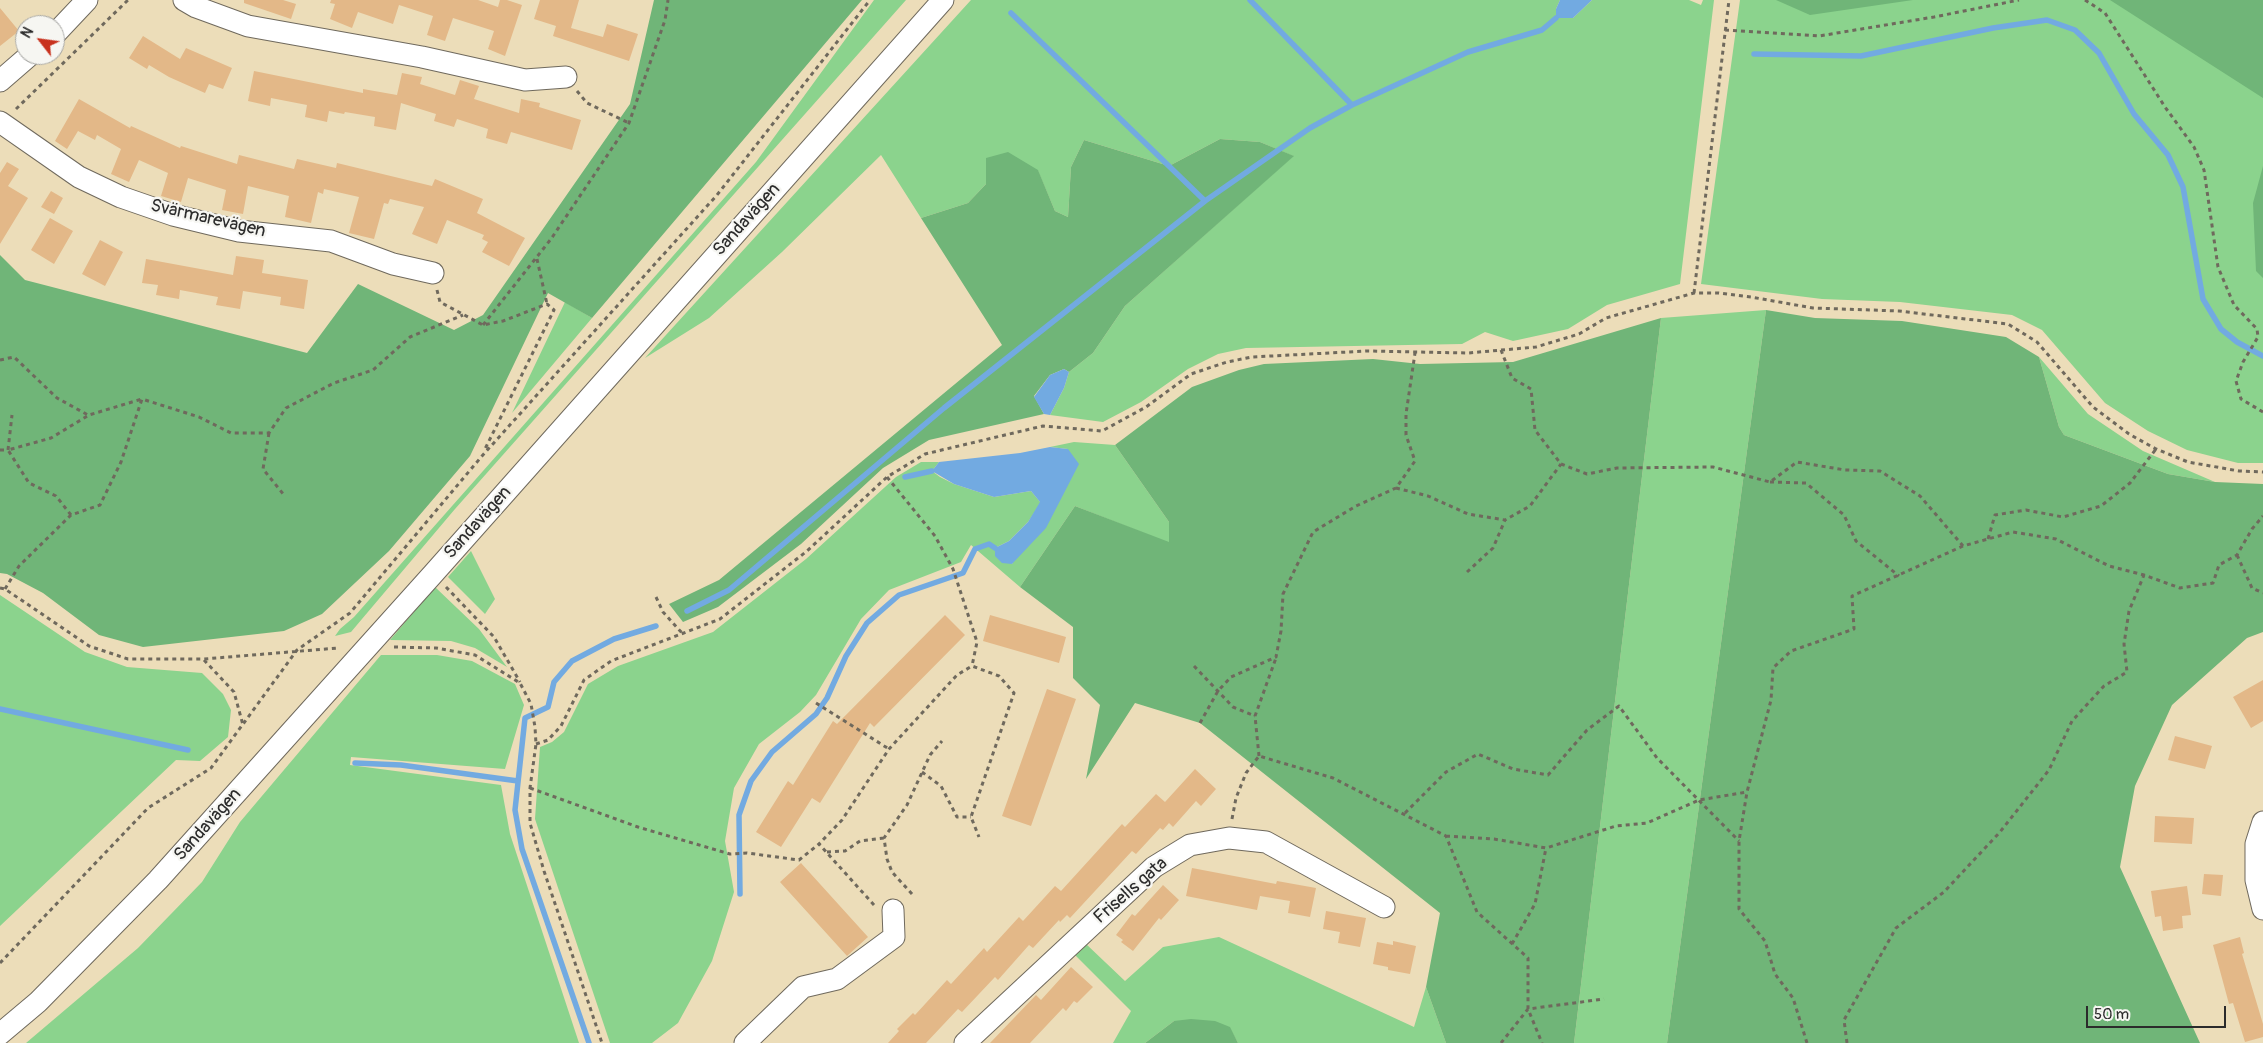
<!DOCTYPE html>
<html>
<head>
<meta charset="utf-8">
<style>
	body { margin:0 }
	#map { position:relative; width:2263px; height:1043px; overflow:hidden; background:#ecddb9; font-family:Pangolin,sans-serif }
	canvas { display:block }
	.north { position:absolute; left:15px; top:15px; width:50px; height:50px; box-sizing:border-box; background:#f6f6f2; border:1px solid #a5a5a2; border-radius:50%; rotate:300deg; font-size:14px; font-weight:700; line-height:20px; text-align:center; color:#2b2b2b }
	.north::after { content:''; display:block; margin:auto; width:18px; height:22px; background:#c8321e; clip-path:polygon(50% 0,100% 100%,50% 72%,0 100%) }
	.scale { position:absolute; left:2086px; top:1006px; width:140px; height:22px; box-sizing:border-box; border:2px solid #2b2b2b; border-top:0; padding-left:6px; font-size:15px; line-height:18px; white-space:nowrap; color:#2b2b2b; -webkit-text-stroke:4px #f6f6f2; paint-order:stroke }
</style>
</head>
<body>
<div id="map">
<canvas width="2263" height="1043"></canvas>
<div class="north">N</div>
<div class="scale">50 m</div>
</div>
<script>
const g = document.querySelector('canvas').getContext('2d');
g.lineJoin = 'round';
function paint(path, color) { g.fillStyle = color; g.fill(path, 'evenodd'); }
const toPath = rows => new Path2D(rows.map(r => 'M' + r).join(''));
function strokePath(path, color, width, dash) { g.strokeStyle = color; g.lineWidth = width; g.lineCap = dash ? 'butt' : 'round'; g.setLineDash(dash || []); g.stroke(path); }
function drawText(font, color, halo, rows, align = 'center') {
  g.font = font + ' Pangolin,sans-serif'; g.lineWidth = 4.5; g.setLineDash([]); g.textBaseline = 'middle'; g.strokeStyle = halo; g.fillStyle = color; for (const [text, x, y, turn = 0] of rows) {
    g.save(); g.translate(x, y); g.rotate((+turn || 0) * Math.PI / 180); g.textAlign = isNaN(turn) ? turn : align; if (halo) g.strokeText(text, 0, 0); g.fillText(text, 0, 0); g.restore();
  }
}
paint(toPath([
	[874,0,906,0,455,509,351,632,335,636,340,629,354,617,756,162],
	[971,0,1560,0,1556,9,1557,18,1573,18,1592,0,1689,0,1701,5,1703,0,1714,0,1680,284,1607,305,1568,329,1513,341,1485,332,1462,344,1246,348,1218,354,1188,369,1141,402,1103,422,1050,415,1064,388,1069,372,1093,353,1125,306,1293,156,1260,142,1220,139,1169,166,1084,140,1071,167,1068,217,1055,211,1038,171,986,184,968,203,921,218,881,155,782,252,709,318,645,358],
	[1740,0,2263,0,2263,463,2238,463,2187,450,2148,431,2105,403,2042,330,2012,315,1900,302,1822,299,1701,284],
	[565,302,592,318,512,413],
	[1766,310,1667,1043,1574,1043,1661,318],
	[2039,357,2088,414,2143,451,2215,482,2168,474,2064,435,2059,427],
	[1074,442,1115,445,1169,522,1169,543,1075,506,1020,587,971,545,961,562,889,590,861,619,816,695,800,712,759,744,734,788,725,841,734,892,712,961,678,1023,652,1043,610,1043,535,819,540,747,552,742,564,732,588,684,618,666,713,632,806,559,896,477,921,462,939,462,932,471,940,477,954,484,994,497,1031,491,1041,503,1028,522,1009,541,995,548,1012,564,1068,449,1050,447],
	[471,551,495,599,485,614,448,577],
	[435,587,479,629,507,667,475,648,451,641,390,640],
	[0,595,85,652,127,667,202,673,223,694,231,710,228,737,200,761,176,760,0,926],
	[381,655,437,655,472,661,515,684,524,705,505,769,351,757,350,765,501,785,510,834,579,1043,26,1043,138,948,202,882,240,822],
	[1219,937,1414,1027,1426,987,1446,1043,1238,1043,1229,1027,1174,1021,1145,1043,1113,1043,1131,1011,1073,953,1085,943,1125,981,1163,947]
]), '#8bd38d');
paint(toPath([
	[654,0,862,0,592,318,548,293,470,456,389,551,322,614,284,631,143,647,99,635,43,593,7,574,0,573,0,255,25,280,307,353,358,284,454,330,483,315,630,104],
	[1776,0,1913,0,1810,15],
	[2110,0,2263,0,2263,98],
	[1220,139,1260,142,1294,156,1125,306,1093,353,1069,372,1064,369,1050,375,1034,396,1044,414,929,440,883,468,801,544,718,607,683,622,669,604,719,580,1002,345,921,218,968,203,986,184,986,158,1008,152,1038,170,1055,211,1068,217,1071,167,1084,140,1169,166],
	[2263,166,2263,278,2256,271,2253,203],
	[1766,310,1815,318,1902,321,2006,337,2039,357,2059,427,2064,435,2168,474,2215,482,2263,484,2263,632,2247,638,2172,705,2135,786,2120,867,2200,1043,1667,1043],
	[1661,318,1574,1043,1446,1043,1426,987,1440,913,1200,723,1135,703,1086,779,1100,705,1073,678,1073,627,1020,587,1075,506,1169,542,1169,522,1115,445,1192,387,1239,370,1264,364,1373,359,1420,364,1513,362],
	[1191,1019,1215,1021,1230,1027,1238,1043,1145,1043,1174,1021]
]), '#70b578');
paint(toPath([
	[1560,0,1592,0,1573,18,1556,18,1556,9],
	[1064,369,1069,372,1064,388,1050,415,1044,414,1034,397,1050,375],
	[1050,447,1068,449,1079,464,1046,528,1012,564,1002,563,995,556,995,548,1009,541,1028,522,1040,502,1031,491,994,497,954,484,932,471,939,462,1020,453]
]), '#72aae1');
strokePath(toPath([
	[1250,0,1352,105],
	[1011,13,1205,201],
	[1754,54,1861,56,1993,28,2047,20,2075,30,2099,53,2134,114,2168,155,2183,187,2203,299,2221,329,2237,342,2263,356],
	[905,477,932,471],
	[687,611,729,590,944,408,1205,201,1310,128,1352,105,1468,52,1542,30,1556,18],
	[0,709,188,750],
	[355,763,401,765,518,781],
	[740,894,739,815,751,781,772,752,816,714,827,698,846,656,867,623,899,595,963,573,975,549,989,544,995,548],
	[589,1043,522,849,515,810,525,718,548,707,554,682,572,661,614,639,656,626]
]), '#72aae1', 5.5);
paint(toPath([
	[244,0,283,0,296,4,291,19,244,3],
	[331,0,478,0,498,7,500,0,507,0,522,5,505,56,488,49,494,31,453,18,445,41,427,35,433,16,399,5,393,24,358,12,352,28,330,19,335,4,330,3],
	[540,0,579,0,571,28,603,37,607,24,638,34,629,61,553,36,556,26,534,19],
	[0,8,19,31,0,46],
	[143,36,180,59,186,48,232,68,223,89,209,84,205,93,169,77,149,65,147,69,129,58],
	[254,71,363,93,363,89,397,95,402,73,422,77,420,84,455,95,460,80,479,86,474,99,519,113,521,99,540,103,539,107,581,120,572,150,511,132,507,144,486,138,488,129,457,119,454,127,434,121,436,114,401,103,396,130,374,126,375,117,345,112,344,114,329,111,327,122,305,117,307,105,271,98,270,106,248,101],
	[79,99,130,128,131,126,180,148,181,146,237,164,239,155,294,169,297,159,336,168,337,163,432,186,435,179,483,199,477,213,525,238,509,266,482,252,488,242,482,239,484,235,447,220,437,244,412,234,424,207,390,199,388,204,384,203,374,239,349,233,359,197,324,189,323,194,318,192,311,223,285,217,289,196,248,186,243,214,222,210,226,190,188,178,181,202,161,196,168,173,139,160,129,182,111,174,121,149,97,135,95,140,78,131,67,149,55,141],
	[7,162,19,169,8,186,28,198,0,244,0,173],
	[51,191,63,198,54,214,41,207],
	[50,218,73,231,54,264,31,250],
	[100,240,123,252,105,286,82,274],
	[236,256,264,260,262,273,308,280,304,309,280,305,281,297,243,291,240,309,216,305,218,297,180,290,179,299,156,295,158,285,142,283,146,259,233,275],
	[945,615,965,635,874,727,870,723,820,803,812,798,781,847,756,832,788,781,793,785,833,721,837,724],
	[990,615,1066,637,1059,663,983,641],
	[2263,680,2263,721,2251,728,2233,697],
	[1047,689,1076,699,1031,826,1002,816],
	[2175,736,2212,746,2205,769,2168,760],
	[1195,769,1216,789,1201,806,1196,801,1173,827,1169,823,1163,830,1160,828,1136,854,1132,851,1070,918,1067,915,1060,922,1059,920,1033,948,1029,945,998,980,995,977,962,1012,958,1009,926,1043,888,1043,899,1031,897,1029,913,1013,915,1015,947,980,951,984,984,948,987,952,1019,917,1023,921,1055,886,1061,891,1122,824,1125,827,1156,794,1165,802],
	[2155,816,2194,818,2192,844,2154,842],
	[801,863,868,937,847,956,780,882],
	[1192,868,1276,884,1277,881,1316,888,1310,917,1288,913,1290,901,1260,896,1257,910,1186,896],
	[2204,874,2223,875,2221,896,2202,894],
	[1163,885,1179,900,1161,920,1159,918,1133,951,1121,942,1123,940,1116,935,1132,914,1135,916],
	[2187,886,2191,915,2182,916,2183,928,2163,931,2161,916,2155,917,2151,891],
	[1326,911,1366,918,1360,947,1338,943,1340,932,1323,929],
	[2240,937,2244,953,2242,954,2263,1024,2263,1037,2245,1042,2233,1003,2229,1004,2213,945],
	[1393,941,1416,946,1410,974,1388,970,1388,967,1373,964,1377,942,1393,945],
	[1071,967,1093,987,1077,1003,1074,1001,1066,1011,1063,1008,1030,1043,990,1043,1036,995,1041,1000]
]), '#e3b888');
const minor = toPath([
	[184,0,196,7,248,26,422,57,525,80,566,77],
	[55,34,87,0],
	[0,81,30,55],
	[0,122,79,177,121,197,173,215,239,231,331,241,393,264,433,273],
	[2263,822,2256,844,2256,880,2263,909],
	[0,1034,38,1002,158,880,433,574,943,0],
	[745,1043,803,987,837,979,894,937,893,910],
	[965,1043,1154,867,1190,845,1229,838,1266,842,1384,907]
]);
strokePath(minor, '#6f695d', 23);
strokePath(toPath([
	[2085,0,2105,13,2165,107,2194,147,2204,170,2218,267,2234,305,2257,329,2258,337,2243,362,2236,381,2241,399,2263,412],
	[1725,30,1819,36,1934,17,2019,0],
	[577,91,587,103,629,123],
	[16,109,128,0],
	[537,259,547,304],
	[437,290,440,302,483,325,503,321,547,304,554,310,484,451],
	[1694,293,1729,0],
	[483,325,551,239,629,123,665,20,668,0],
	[1501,350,1512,378,1531,389,1535,430,1561,464,1587,474,1617,468,1713,467,1770,482,1797,462,1845,470,1880,471,1920,496,1963,546],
	[0,360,14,357,57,398,88,415],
	[269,433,263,469,284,495],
	[0,450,8,450,12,415],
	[887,477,935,536,953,569,977,642,972,666],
	[1770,482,1806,483,1844,515,1856,541,1899,576],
	[1396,488,1428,496,1468,514,1505,520,1530,506,1561,464],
	[71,515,56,496,29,483,8,450,51,438,89,415,142,399],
	[1988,539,1995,515,2026,510,2063,517,2101,506,2130,483,2156,449],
	[2237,555,2252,588,2263,593],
	[1467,572,1493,548,1505,520],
	[446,587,494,637,520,682],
	[0,588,5,589,89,646,128,659,204,659,338,648],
	[5,589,19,566,71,515,100,505,121,462,142,399,199,417,231,433,269,433,286,408,334,383,373,370,410,337,463,315],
	[656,597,663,612,682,633],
	[394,647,436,648,475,655,520,683,531,704,535,727,536,744,530,788,530,823,544,871,602,1043],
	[204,660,234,692,243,725],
	[1194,666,1233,707,1255,716],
	[816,703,889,749],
	[1200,723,1218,691,1231,677,1276,657,1281,631,1283,594,1313,532,1356,506,1396,488,1415,461,1406,435,1406,414,1415,353],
	[536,744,548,740,561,726,584,680,611,661,720,619,807,551,887,477,925,454,1043,426,1102,431,1146,407,1191,374,1227,362,1252,357,1367,351,1468,353,1536,347,1579,334,1606,318,1694,293,1719,293,1751,297,1813,308,1899,311,2008,324,2037,342,2093,407,2129,434,2156,449,2188,462,2239,471,2263,472],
	[1259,756,1255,716,1276,658],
	[922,772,941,786,957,817,971,817],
	[530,788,638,827,730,854,747,853,799,860,819,844],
	[1405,813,1446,772,1478,754,1513,769,1548,775,1587,730,1619,706,1657,758,1739,841],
	[1232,819,1236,798,1246,773,1259,756,1333,778,1446,836,1477,912,1528,958,1528,1009,1542,1043],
	[1446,836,1494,839,1546,848,1616,826,1647,823,1699,800,1747,792],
	[827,852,845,851,860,841,884,838],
	[912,894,892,872,887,859,884,838,907,805,930,755,942,741],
	[874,905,819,844,842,820,889,749,957,675,972,666,999,676,1014,693,971,817,979,837],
	[1512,944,1535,904,1546,848],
	[0,963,148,808,211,768,297,650,350,613,482,456,717,195,870,0],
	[1501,1043,1528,1009,1604,999],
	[1807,1043,1793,998,1775,974,1765,941,1739,909,1739,841,1747,792,1771,700,1773,668,1791,651,1854,629,1852,596,1963,546,2013,532,2056,539,2109,566,2144,575,2180,588,2213,583,2219,565,2237,555,2252,529,2263,516],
	[1847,1043,1844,1020,1896,928,1944,892,2000,832,2049,770,2072,721,2104,686,2127,672,2124,644,2129,611,2144,575]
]), '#6f695d', 3, [4, 4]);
strokePath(minor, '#fff', 21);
drawText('18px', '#2b2b2b', '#f6f6f2', [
	["Svärmarevägen",208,219,13],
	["Sandavägen",747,220,-48],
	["Sandavägen",478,523,-48],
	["Sandavägen",208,825,-48],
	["Frisells gata",1131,891,-41]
]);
</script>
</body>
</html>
